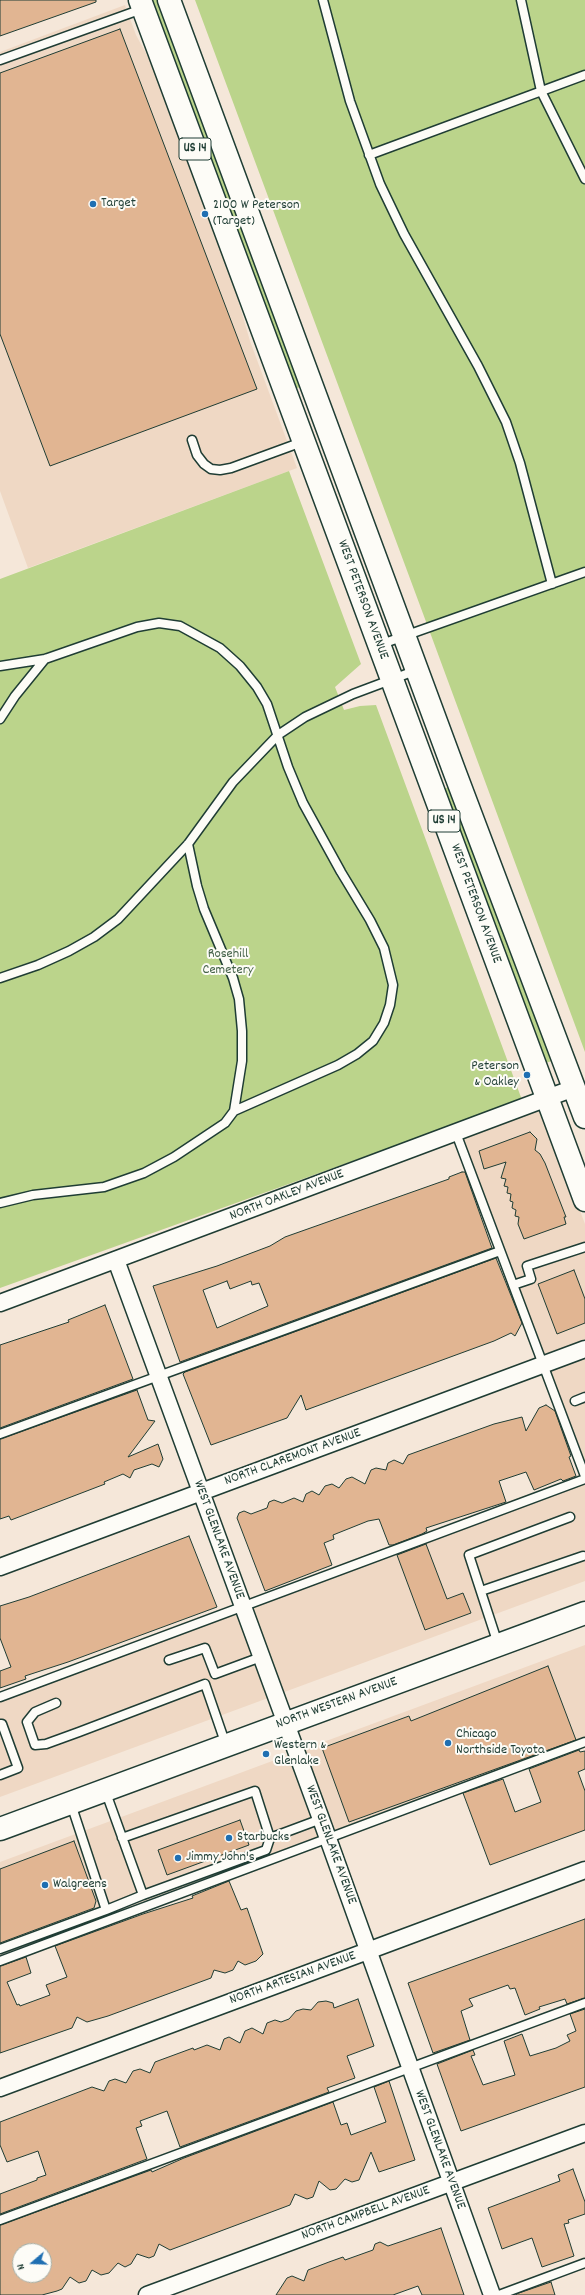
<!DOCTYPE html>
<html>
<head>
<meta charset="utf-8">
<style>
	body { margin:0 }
	#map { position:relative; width:585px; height:2295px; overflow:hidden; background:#f5e7d9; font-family:Dekko,sans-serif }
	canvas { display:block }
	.north { position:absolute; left:12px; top:2243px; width:40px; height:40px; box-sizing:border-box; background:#fdfcf7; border:1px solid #a4b0a9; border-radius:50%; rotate:251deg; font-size:11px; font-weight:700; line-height:16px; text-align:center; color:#1f3d34 }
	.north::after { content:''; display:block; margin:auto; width:14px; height:18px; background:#1f6fb2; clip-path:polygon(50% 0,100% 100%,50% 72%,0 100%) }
</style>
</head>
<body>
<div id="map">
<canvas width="585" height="2295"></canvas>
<div class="north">N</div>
</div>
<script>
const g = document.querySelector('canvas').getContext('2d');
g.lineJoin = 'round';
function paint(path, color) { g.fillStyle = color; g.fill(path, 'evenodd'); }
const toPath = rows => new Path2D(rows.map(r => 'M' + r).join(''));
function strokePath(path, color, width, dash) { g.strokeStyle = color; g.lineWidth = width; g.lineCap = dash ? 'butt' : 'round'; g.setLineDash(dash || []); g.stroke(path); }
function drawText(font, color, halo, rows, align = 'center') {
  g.font = font + ' Dekko,sans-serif'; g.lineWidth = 4; g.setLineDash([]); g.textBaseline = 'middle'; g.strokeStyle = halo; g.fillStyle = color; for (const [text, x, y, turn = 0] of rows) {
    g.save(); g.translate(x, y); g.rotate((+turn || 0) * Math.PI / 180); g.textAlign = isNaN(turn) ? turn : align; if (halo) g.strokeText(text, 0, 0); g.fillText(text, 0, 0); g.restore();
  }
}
paint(toPath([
	[125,5,136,35,153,66,226,259,250,341,297,468,28,568,0,491,0,52],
	[537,1096,585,1224,585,1581,0,1797,0,1694,584,1478,452,1126],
	[585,1645,585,1745,0,1962,0,1862]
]), '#efd8c4');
paint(toPath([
	[151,0,160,0,303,386,295,389],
	[195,0,585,0,585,1052,428,627],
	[289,471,361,664,335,687,344,710,360,706,376,705,522,1100,0,1288,0,579],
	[449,787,457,803,552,1061,545,1063,443,789]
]), '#bbd48b');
const building = toPath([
	[0,0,96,0,96,2,0,36,0,0],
	[120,29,257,389,50,466,0,334,0,73,120,29],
	[530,1132,537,1139,535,1150,540,1154,545,1163,566,1217,564,1217,566,1224,524,1239,518,1224,519,1217,515,1216,516,1210,512,1208,513,1202,510,1201,511,1194,507,1193,508,1187,504,1186,506,1179,501,1178,506,1162,484,1169,479,1151,530,1132],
	[462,1172,465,1172,492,1248,180,1362,153,1286,217,1266,270,1246,285,1237,449,1179,449,1177,462,1172],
	[227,1281,230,1289,251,1281,252,1285,259,1283,268,1306,217,1328,203,1290,227,1281],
	[496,1258,522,1323,515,1336,511,1333,494,1341,306,1410,301,1395,287,1418,211,1445,183,1374,185,1372,496,1258],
	[574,1270,585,1299,585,1323,557,1334,538,1284,574,1270],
	[105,1305,133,1379,0,1428,0,1345,69,1322,68,1320,105,1305],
	[137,1390,148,1420,155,1421,128,1457,158,1444,163,1459,159,1467,152,1464,134,1470,130,1478,123,1474,104,1482,105,1484,11,1520,9,1516,0,1519,0,1439,137,1390],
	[546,1405,555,1411,571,1456,569,1457,576,1476,563,1481,561,1479,534,1490,526,1472,499,1481,506,1502,426,1528,427,1531,422,1534,393,1545,389,1545,379,1519,368,1521,333,1535,334,1539,324,1543,332,1565,265,1591,237,1518,239,1513,244,1511,251,1514,267,1508,269,1502,274,1500,282,1503,294,1498,303,1502,306,1494,312,1491,319,1495,325,1486,332,1484,339,1488,346,1479,352,1477,365,1484,371,1470,376,1468,386,1470,388,1463,394,1460,403,1464,408,1455,494,1424,522,1417,526,1431,539,1408,546,1405],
	[189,1536,217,1607,68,1662,25,1676,26,1679,0,1688,0,1671,11,1667,0,1638,0,1606,29,1597,189,1536],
	[426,1544,447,1599,463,1593,471,1613,425,1630,397,1555,426,1544],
	[548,1666,576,1740,349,1822,322,1748,409,1716,411,1721,548,1666],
	[579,1750,580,1752,585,1751,585,1769,578,1772,585,1791,585,1830,490,1865,463,1793,503,1779,515,1812,541,1802,529,1769,579,1750],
	[240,1820,249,1845,167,1875,158,1850,240,1820],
	[74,1841,96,1901,94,1908,0,1943,0,1869,74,1841],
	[229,1881,241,1910,247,1908,263,1954,256,1961,245,1965,238,1961,233,1970,225,1973,214,1970,211,1978,108,2016,87,2022,77,2017,72,2028,0,2053,0,1966,26,1957,31,1973,7,1982,17,2005,19,2004,20,2006,50,1995,46,1985,67,1977,55,1946,143,1914,193,1898,192,1896,229,1881],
	[585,1919,585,1998,567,2004,565,1999,539,2007,540,2009,525,2015,515,1988,510,1989,508,1985,483,1994,469,1999,473,2006,461,2011,470,2040,433,2053,408,1983,585,1919],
	[358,1999,374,2046,347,2056,355,2078,327,2088,329,2092,180,2147,167,2111,140,2121,142,2126,136,2128,147,2159,0,2214,0,2194,37,2180,37,2178,46,2175,38,2151,7,2162,0,2145,0,2122,92,2087,104,2091,109,2081,115,2079,126,2083,133,2071,140,2069,150,2073,155,2062,193,2048,194,2050,207,2045,220,2050,224,2039,229,2037,240,2043,245,2031,252,2028,263,2034,267,2023,275,2020,281,2022,289,2019,296,2011,303,2009,311,2010,318,2002,326,2001,333,2003,334,2008,358,1999],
	[585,2009,585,2087,461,2131,437,2064,473,2050,475,2055,471,2056,483,2085,515,2075,504,2041,522,2034,530,2056,556,2048,570,2041,567,2035,576,2031,570,2014,585,2009],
	[389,2081,415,2160,379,2172,371,2152,359,2180,352,2182,345,2179,336,2189,330,2190,319,2181,313,2197,307,2199,295,2194,290,2205,170,2250,159,2244,154,2256,149,2258,137,2254,131,2264,125,2267,118,2263,109,2273,101,2275,92,2270,86,2281,79,2283,70,2277,62,2289,57,2291,42,2295,0,2295,0,2225,151,2170,152,2172,184,2158,333,2102,341,2125,347,2123,351,2135,386,2122,374,2087,389,2081],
	[20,2251,44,2251,44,2275,20,2275,20,2251],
	[573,2169,585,2202,585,2214,568,2220,569,2223,564,2224,574,2256,542,2267,532,2238,502,2249,488,2208,560,2181,558,2175,573,2169],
	[441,2228,464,2295,422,2295,418,2286,393,2295,276,2295,287,2278,292,2276,304,2281,308,2270,329,2262,343,2257,345,2260,373,2250,375,2244,380,2242,388,2246,441,2228],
	[551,2282,555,2295,516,2295,516,2294,551,2282]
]);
paint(building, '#e1b592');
strokePath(building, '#1f3d34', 1);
const service = toPath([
	[323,0,350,101,380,184,404,234,478,366,506,422,520,463,552,584],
	[521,0,541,91,585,179],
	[0,60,142,9],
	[369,155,585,75],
	[192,440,197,455,204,464,211,469,220,470,231,468,302,442],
	[379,645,585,572],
	[0,666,45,659,137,627,159,623,180,626,220,648,240,666,257,687,267,704,288,767,303,803,341,872,370,920,384,948,393,985,390,1005,384,1023,373,1041,357,1054,338,1065,234,1111,225,1123,174,1157,144,1173,104,1187,33,1195,0,1203],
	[0,719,15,696,45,659],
	[188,844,197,886,204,909,233,978,239,999,242,1031,242,1061,234,1111],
	[0,978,38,965,69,951,94,937,118,919,188,844,233,782,278,735,305,717,353,694,417,670],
	[456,1133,585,1476],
	[513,1285,531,1279,527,1266,585,1247],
	[575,1401,585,1397],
	[0,1434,500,1251],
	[481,1591,583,1556],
	[498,1644,469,1555,570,1517],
	[169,1660,205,1648,215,1674,261,1657],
	[0,1697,585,1479],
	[56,1703,35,1712,27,1722,35,1745,46,1744,79,1732,205,1684,226,1745],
	[0,1724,2,1724,18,1768,0,1775],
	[105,1790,143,1895,106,1910],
	[122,1838,255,1791,270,1838,321,1819],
	[143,1895,266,1850,270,1838],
	[0,1949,106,1910,71,1804],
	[0,1961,585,1742],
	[0,2220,585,2003],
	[499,2295,585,2263]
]);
const minor = toPath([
	[116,1260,321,1819,492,2295],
	[0,1303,574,1088],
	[0,1567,585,1349],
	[0,2088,585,1870],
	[147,2295,585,2133]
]);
const secondary = toPath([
	[0,1829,585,1613]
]);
const primary = toPath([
	[140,0,585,1200],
	[169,0,455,773,585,1117]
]);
strokePath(service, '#1f3d34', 11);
strokePath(minor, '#1f3d34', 19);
strokePath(secondary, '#1f3d34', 25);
strokePath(primary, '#1f3d34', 25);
strokePath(service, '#fdfcf7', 8);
strokePath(minor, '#fdfcf7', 16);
strokePath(secondary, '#fdfcf7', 22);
strokePath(primary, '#fdfcf7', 22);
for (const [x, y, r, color] of [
	[93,204,4,"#1f6fb2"],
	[205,214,4,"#1f6fb2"],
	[527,1075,4,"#1f6fb2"],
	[448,1743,4,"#1f6fb2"],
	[266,1754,4,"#1f6fb2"],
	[229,1838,4,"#1f6fb2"],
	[178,1858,4,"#1f6fb2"],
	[45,1885,4,"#1f6fb2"]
]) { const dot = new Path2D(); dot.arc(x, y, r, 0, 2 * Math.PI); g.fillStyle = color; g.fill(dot); strokePath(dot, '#fdfcf7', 1.5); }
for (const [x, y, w] of [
	[195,149,32],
	[444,821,32]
]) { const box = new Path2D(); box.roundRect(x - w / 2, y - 11, w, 22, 3); g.fillStyle = '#fdfcf7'; g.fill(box); strokePath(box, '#1f3d34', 1); }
drawText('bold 13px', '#1f3d34', null, [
	["US 14",195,149],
	["US 14",444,821]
]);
drawText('14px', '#1f3d34', '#fdfcf7', [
	["Target",101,204],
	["2100 W Peterson",213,206],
	["(Target)",213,222],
	["Peterson",519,1067,"right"],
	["& Oakley",519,1083,"right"],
	["Chicago",456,1735],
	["Northside Toyota",456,1751],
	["Western &",274,1746],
	["Glenlake",274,1762],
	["Starbucks",237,1838],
	["Jimmy John's",186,1858],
	["Walgreens",53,1885]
], 'left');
drawText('14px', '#1f3d34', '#fdfcf7', [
	["WEST PETERSON AVENUE",362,600,70],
	["WEST PETERSON AVENUE",475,904,70],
	["NORTH OAKLEY AVENUE",287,1196,-21],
	["NORTH CLAREMONT AVENUE",293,1458,-20],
	["WEST GLENLAKE AVENUE",218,1540,70],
	["NORTH WESTERN AVENUE",337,1704,-20],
	["WEST GLENLAKE AVENUE",330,1845,70],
	["NORTH ARTESIAN AVENUE",293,1979,-20],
	["WEST GLENLAKE AVENUE",439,2150,70],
	["NORTH CAMPBELL AVENUE",366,2214,-20]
]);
drawText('14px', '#46634a', '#fdfcf7', [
	["Rosehill",228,955],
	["Cemetery",228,971]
]);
</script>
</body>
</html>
